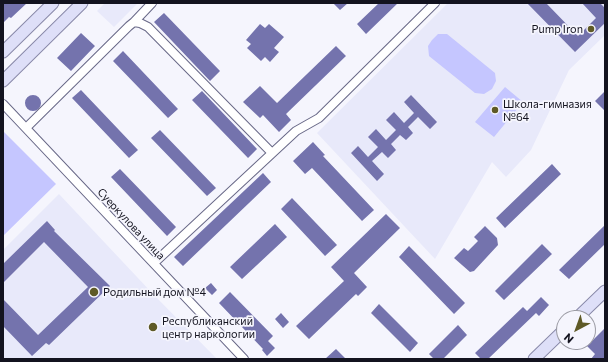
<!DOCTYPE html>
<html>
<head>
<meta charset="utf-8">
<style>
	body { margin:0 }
	#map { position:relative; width:608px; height:362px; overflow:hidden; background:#f5f5fd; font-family:Commissioner,sans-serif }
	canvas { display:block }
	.frame { position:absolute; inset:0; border:4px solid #13131f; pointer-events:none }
	.north { position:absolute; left:556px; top:310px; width:40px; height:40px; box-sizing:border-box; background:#f5f5fd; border:1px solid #9b9ba4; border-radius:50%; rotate:221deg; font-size:11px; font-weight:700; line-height:16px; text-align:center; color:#13131f }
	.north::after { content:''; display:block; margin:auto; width:14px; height:18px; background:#5e5926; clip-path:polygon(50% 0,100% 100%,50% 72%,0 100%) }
</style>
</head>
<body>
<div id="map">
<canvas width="608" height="362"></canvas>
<div class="frame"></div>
<div class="north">N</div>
</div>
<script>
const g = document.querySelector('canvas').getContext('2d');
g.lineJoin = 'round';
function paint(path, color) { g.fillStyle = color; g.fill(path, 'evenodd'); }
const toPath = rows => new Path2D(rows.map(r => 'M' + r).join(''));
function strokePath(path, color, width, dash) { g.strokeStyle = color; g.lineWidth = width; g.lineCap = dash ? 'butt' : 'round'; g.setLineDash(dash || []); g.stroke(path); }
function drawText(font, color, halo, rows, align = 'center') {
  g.font = font + ' Commissioner,sans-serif'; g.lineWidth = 3.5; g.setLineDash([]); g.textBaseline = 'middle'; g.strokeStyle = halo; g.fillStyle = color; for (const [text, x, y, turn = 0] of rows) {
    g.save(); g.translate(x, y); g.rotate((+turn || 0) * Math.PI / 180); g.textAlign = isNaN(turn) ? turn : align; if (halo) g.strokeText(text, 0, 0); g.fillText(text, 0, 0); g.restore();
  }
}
paint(toPath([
	[105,3,138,3,114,27,97,11],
	[448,3,605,3,605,35,569,70,531,150,506,177,492,162,435,259,317,133],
	[59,194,153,294,217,359,3,359,3,250]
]), '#e8e9fa');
paint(toPath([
	[438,34,447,34,495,73,496,81,492,89,484,94,475,93,429,56,428,46,432,40],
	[505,87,523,102,494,137,475,122],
	[3,131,56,184,3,236]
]), '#c5c6ff');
paint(toPath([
	[3,3,27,3,11,18,9,17,3,23],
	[333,3,348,3,340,10],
	[379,3,398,3,366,34,357,24],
	[527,3,546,3,578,36,596,18,582,3,600,3,605,8,605,23,575,52],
	[164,13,220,71,210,81,154,22],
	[260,24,265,28,269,24,284,37,274,48,279,52,270,62,265,57,261,61,247,48,251,44,246,40],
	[81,33,95,46,71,71,57,58],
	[336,46,346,56,286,114,291,120,279,132,263,115,260,118,243,102,260,86,277,103],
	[123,51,178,109,168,118,113,61],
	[81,90,138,150,129,158,72,98],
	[202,91,257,149,248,158,192,100],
	[605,91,605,111,595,101],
	[411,95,437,122,430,129,418,117,408,127,413,133,406,140,400,135,391,144,396,150,388,158,382,152,372,161,384,174,377,181,351,153,358,146,368,157,378,147,368,137,376,129,386,140,396,130,386,120,394,112,404,123,414,113,404,102],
	'25 103a8 8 0 1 1 16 0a8 8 0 1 1-16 0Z',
	[160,130,216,188,207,196,151,138],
	[313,142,325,155,323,156,374,210,362,221,312,168,305,174,293,161],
	[552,164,561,174,505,228,496,218],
	[120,169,176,227,167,236,111,177],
	[263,173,271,182,183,266,174,257],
	[292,198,337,245,325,256,281,209],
	[386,214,400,228,354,273,367,287,358,296,356,294,309,339,296,326,344,281,331,267],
	[47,221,55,230,54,231,110,286,49,345,46,343,32,356,3,326,3,299,38,335,88,287,44,242,3,283,3,264],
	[275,224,287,237,242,279,230,267],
	[605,225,605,244,569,279,559,270],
	[485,226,497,238,498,245,474,271,470,272,454,258,464,248,468,251,478,241,474,237],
	[542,244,552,254,504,300,495,291],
	[409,246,465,303,454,314,399,257],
	[211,283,217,290,212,295,205,288],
	[230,292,273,336,268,341,275,348,267,356,262,350,263,349,219,303],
	[541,297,549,305,539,316,536,313,488,359,481,359,475,353,523,307,527,311],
	[379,304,418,343,410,352,371,313],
	[281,313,289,322,283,328,275,319],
	[458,325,467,335,443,359,434,359,429,354],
	[605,328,605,359,591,359,595,354,587,346],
	[336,349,346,359,325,359]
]), '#7473ad');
const minor = toPath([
	[134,22,152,3],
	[3,104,244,359],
	[26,128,129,26,134,22,140,23,148,27,272,153],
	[154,263,296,131,319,118,435,3]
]);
const major = toPath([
	[3,52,53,3],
	[3,81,82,3],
	[577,318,605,291],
	[534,359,564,330]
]);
strokePath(minor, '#686887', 10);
strokePath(major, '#8989a9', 13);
strokePath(minor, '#fff', 8);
strokePath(major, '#dedff8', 11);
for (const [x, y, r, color] of [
	[591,29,4,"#5e5926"],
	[495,110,4,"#5e5926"],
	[94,292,5,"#5e5926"],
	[153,327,5,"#5e5926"]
]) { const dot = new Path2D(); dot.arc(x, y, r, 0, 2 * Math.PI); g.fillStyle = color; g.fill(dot); strokePath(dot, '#f5f5fd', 1.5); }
drawText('11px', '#13131f', '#f5f5fd', [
	["Pump Iron",583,29,"right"],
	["Школа-гимназия",503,104],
	["№64",503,117],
	["Родильный дом №4",103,292],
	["Республиканский",162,321],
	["центр наркологии",162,334]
], 'left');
drawText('11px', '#13131f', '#f5f5fd', [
	["Суеркулова улица",131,224,47]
]);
</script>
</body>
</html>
